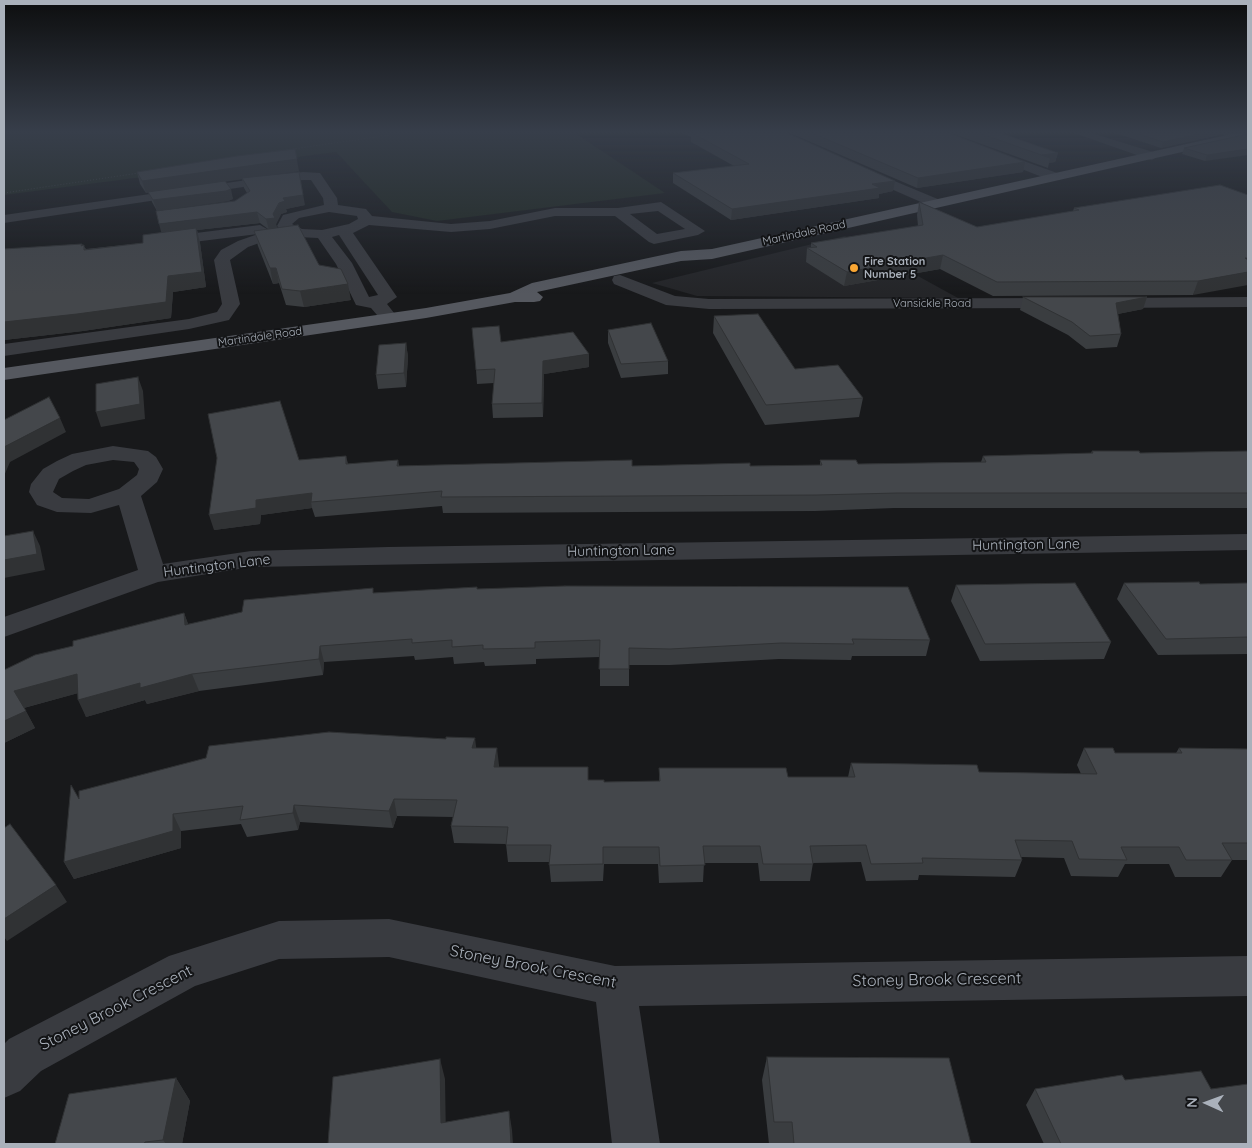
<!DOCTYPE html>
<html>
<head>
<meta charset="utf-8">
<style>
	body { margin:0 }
	#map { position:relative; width:1252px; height:1148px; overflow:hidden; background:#18191b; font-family:Quicksand,sans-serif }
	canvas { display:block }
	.frame { position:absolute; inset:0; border:5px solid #aab1bb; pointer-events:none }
	.north { position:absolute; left:1182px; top:1078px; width:50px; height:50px; -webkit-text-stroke:4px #131416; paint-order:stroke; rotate:272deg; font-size:14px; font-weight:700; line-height:20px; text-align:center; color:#aab1bb }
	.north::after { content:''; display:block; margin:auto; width:18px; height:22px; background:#aab1bb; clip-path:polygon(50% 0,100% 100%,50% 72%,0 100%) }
</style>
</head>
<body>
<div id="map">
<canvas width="1252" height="1148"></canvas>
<div class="frame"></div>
<div class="north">N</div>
</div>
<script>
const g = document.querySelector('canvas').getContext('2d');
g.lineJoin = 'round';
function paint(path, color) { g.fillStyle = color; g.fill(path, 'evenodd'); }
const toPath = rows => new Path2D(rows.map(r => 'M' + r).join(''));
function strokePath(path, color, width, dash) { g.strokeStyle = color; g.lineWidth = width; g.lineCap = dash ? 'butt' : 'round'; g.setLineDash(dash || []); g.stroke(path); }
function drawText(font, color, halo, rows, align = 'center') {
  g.font = font + ' Quicksand,sans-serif'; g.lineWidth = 4; g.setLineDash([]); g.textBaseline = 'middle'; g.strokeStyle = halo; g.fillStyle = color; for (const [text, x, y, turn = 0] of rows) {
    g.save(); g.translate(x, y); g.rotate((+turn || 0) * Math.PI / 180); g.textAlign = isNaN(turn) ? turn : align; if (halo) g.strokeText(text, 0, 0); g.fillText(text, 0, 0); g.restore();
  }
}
paint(toPath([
	[845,236,958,298,697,296,652,283]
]), '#242528');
paint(toPath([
	[4,133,575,133,665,193,437,221,392,212,336,152,4,195]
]), '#202921');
strokePath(toPath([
	[251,155,404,133],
	[4,193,139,173]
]), '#3f4247', 1, [1, 2]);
paint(toPath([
	[928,133,945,133,1060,174,1061,177,1060,180,1050,180,928,133],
	[1074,133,1092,133,1156,153,1158,156,1152,160,1148,159,1074,133],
	[1219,133,1237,133,1244,137,1238,140,1219,133],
	[861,167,940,200,942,203,940,206,930,206,857,174,855,171,857,168,861,167],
	[303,172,320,173,337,198,338,205,366,209,372,216,451,224,490,221,555,208,618,208,661,202,705,231,698,235,654,244,649,242,615,216,555,216,490,229,451,232,369,225,353,233,397,297,387,304,398,318,395,322,389,323,383,322,371,308,356,305,336,264,318,238,298,237,265,241,248,247,230,260,240,304,229,320,189,329,4,356,4,344,189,319,217,312,222,304,214,260,221,250,238,241,258,234,161,246,153,241,156,238,260,225,267,229,265,232,282,231,277,226,283,215,324,205,323,198,311,180,303,180,263,184,4,223,4,215,303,172],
	[658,211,685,229,657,234,630,214,658,211],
	[329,212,357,216,358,219,349,224,322,230,302,229,292,224,299,218,329,212],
	[339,235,378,295,369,297,352,263,332,237,339,235],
	[620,275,675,296,709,299,1059,298,1065,299,1068,303,1065,307,1059,308,709,309,666,305,614,284,612,280,614,276,620,275],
	[1248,297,1248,307,1107,308,1101,307,1098,303,1101,299,1107,298,1248,297],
	[113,446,148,451,156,457,163,469,157,482,141,496,163,564,251,551,388,547,1248,534,1248,550,251,567,158,582,4,637,4,617,138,570,119,505,91,513,57,512,37,505,29,492,31,484,43,469,57,461,72,454,113,446],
	[113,460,134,462,139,469,137,475,119,489,89,499,62,498,53,492,59,479,73,471,86,465,113,460],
	[389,919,615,966,1248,956,1248,996,639,1006,660,1144,612,1144,596,1002,389,957,279,959,195,986,41,1071,20,1091,4,1098,4,1044,9,1039,169,956,279,921,389,919]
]), '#393b40');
paint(toPath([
	[1236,133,1248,133,1248,137,712,259,681,261,537,292,543,297,540,301,534,302,515,302,426,318,4,380,4,368,426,308,510,293,532,283,681,251,712,249,1236,133]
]), '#55585f');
paint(toPath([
	[682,133,787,133,893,191,879,194,879,198,731,220,673,183,673,173,734,166,691,142,691,137],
	[790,133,949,133,1025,162,1023,172,917,188],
	[951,133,1000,133,1058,153,1055,162,1049,163,1048,168],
	[1115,133,1219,133,1219,135,1161,148],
	[1248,134,1205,161,1182,154,1184,148],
	[299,171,256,177,305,205,286,209,287,212,281,214,276,224,277,228,319,265,351,300,304,307,286,305,279,283,273,284,258,246,254,231,268,229,260,223,197,230,200,243,206,287,173,292,171,318,83,331,4,340,4,249,82,244,86,249,143,243,161,233,235,201,247,193,244,188,242,179,225,181,233,199,228,201,157,211,152,202,149,192,146,193,140,184,137,172],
	[1248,195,1193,295,993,296,940,269,844,286,806,262,807,248,811,248,811,243,918,226,917,215,919,202,977,227,1073,211,1074,208],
	[1023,297,1147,297,1143,309,1118,314,1121,334,1117,347,1086,349,1068,335,1020,310],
	[714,316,795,369,863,398,859,417,765,425,713,333],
	[608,330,668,361,668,374,621,378,608,343],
	[501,342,589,367,544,374,543,417,493,418,492,404,494,383,477,384,476,370],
	[406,343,408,357,406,387,378,389,376,375],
	[1092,451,1140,453,1248,451,1248,508,894,508,815,511,443,513,442,506,315,517,312,508,261,515,260,524,214,530,299,460,346,456,348,464,398,460,399,466,750,466,820,465,820,460,858,464,981,462,983,456,1091,453],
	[1124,583,1200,584,1248,583,1248,654,1158,655,1117,599],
	[956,585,1111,642,1104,659,980,661,951,601],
	[477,589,930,640,926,656,852,656,851,660,779,659,670,665,629,665,629,686,600,686,600,657,536,659,536,664,485,666,484,662,454,664,453,657,415,660,414,656,324,662,323,675,199,691,147,704,145,700,86,717,78,693,24,708,35,728,4,743,4,670,73,646,184,613,188,624,374,593],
	[476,748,499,765,499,767,604,782,659,781,659,768,788,777,848,777,851,763,979,772,1081,774,1077,765,1084,748,1115,753,1176,753,1179,748,1248,749,1248,860,1232,860,1221,877,1175,877,1169,864,1125,864,1118,877,1071,876,1064,858,1021,857,1022,860,1015,877,919,875,918,880,866,881,861,862,813,863,810,881,760,881,758,863,704,863,703,882,659,883,658,864,604,864,603,881,551,882,549,862,508,862,506,844,454,843,451,826,453,817,397,816,393,828,300,822,298,830,247,837,241,824,181,831,181,848,74,879,64,862,79,799],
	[767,1057,971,1144,769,1144,762,1080],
	[176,1078,190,1101,182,1144,55,1144],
	[1125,1080,1211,1089,1248,1144,1044,1144,1026,1105,1035,1089]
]), '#3a3d40');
paint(toPath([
	[1202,133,1219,133,1219,135,1161,148,1163,142],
	[295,149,299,171,146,193,142,181],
	[1248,149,1248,155,1205,161,1207,155],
	[1058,153,1055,162,1049,163,1050,158,1042,155],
	[1025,162,1023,172,917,188,918,178],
	[299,172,305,205,286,209,287,212,281,214,276,224,277,229,269,230,266,219,273,214],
	[895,181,893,191,879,194,879,198,731,220,732,209],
	[231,189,233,199,228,201,157,211,153,200],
	[257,212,260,223,197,230,200,243,206,287,173,292,171,318,83,331,4,340,4,322,162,235,159,224],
	[943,255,940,269,844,286,847,272],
	[270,268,276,268,279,283,273,284],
	[1248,272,1248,285,1193,295,1198,281],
	[348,284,351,300,304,307,300,291],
	[1147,297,1143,309,1112,315,1116,303],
	[406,343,408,357,406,387,404,373],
	[589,354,589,367,544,374,543,417,542,403,543,361],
	[138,377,143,391,145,419,101,427,96,412],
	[60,418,66,432,10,462,4,476,4,447],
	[312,493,311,502,312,508,261,515,260,524,214,530,209,515,256,500],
	[33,531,40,546,45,570,4,578,4,560],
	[184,613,190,629,185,625],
	[320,646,324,662,323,675,319,659],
	[77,674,86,691,23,708,14,691],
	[192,674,199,691,147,704,145,700,86,717,78,700,140,683],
	[26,711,35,728,4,743,4,721],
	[475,738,477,754,472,748],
	[497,748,499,765,496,784,494,767],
	[394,799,397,816,393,828,389,811],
	[294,805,300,822,298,830,293,813],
	[173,814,181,831,181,848,74,879,64,862],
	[56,885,67,902,7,941,4,937,4,919],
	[440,1059,445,1079,446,1141,441,1123],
	[176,1078,190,1101,182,1144,166,1144,163,1140],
	[509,1111,512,1130,513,1144,511,1144]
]), '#303234');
const building = toPath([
	[692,133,787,133,895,181,872,184,880,188,732,209,673,173,749,164,692,133],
	[812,133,949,133,1025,162,918,178,812,133],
	[979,133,1000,133,1058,153,1042,155,1050,158,979,133],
	[1136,133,1202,133,1163,142,1136,133],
	[1248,134,1248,149,1207,155,1184,148,1248,134],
	[295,149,297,159,142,181,137,172,237,156,295,149],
	[299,172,303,195,283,198,285,201,279,203,273,214,275,218,266,219,257,212,159,224,156,211,235,201,250,191,242,178,299,172],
	[225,181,231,189,226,191,153,200,148,192,225,181],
	[1220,185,1248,195,1248,258,1245,258,1248,260,1248,272,1198,281,997,282,943,255,847,272,807,248,817,247,811,243,923,225,919,202,977,227,1079,210,1074,208,1220,185],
	[298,225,319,265,341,269,348,284,300,291,282,289,276,268,270,268,254,231,298,225],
	[196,228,202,272,168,276,166,302,77,314,4,322,4,249,82,244,81,246,84,245,84,250,143,243,143,235,196,228],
	[1023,297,1147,297,1116,303,1121,334,1090,336,1072,322,1023,297],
	[758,314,795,369,838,365,863,398,766,405,714,316,758,314],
	[651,323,668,361,621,364,608,330,651,323],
	[499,326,501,342,573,332,589,354,543,361,542,403,492,404,495,369,476,370,472,328,499,326],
	[406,343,404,373,376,375,379,345,406,343],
	[138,377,140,404,96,412,96,384,138,377],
	[49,397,60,418,4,447,4,420,49,397],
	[280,401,299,460,346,456,346,464,398,460,397,466,632,460,632,466,750,463,750,466,822,465,820,460,856,460,858,464,986,462,983,456,1093,453,1092,451,1139,451,1140,453,1248,451,1248,493,897,493,817,495,441,497,442,491,311,502,312,493,256,500,256,508,209,515,217,458,208,414,280,401],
	[33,531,37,554,4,560,4,536,33,531],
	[1199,582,1200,584,1248,583,1248,637,1166,639,1124,583,1199,582],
	[1075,583,1111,642,985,644,956,585,1075,583],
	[565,586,908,587,930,640,852,639,854,644,781,643,670,649,629,648,629,669,599,669,600,640,535,642,535,648,483,649,483,645,452,647,452,640,412,643,412,639,320,646,319,659,192,674,140,688,140,683,78,700,77,674,14,691,26,711,4,721,4,670,35,655,73,646,73,641,184,613,185,625,242,612,244,600,373,588,373,593,477,587,477,589,565,586],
	[329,732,446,739,446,737,475,738,472,748,497,748,494,767,588,767,588,780,604,780,604,782,660,781,659,768,786,768,788,777,855,777,851,763,977,765,979,772,1097,774,1084,748,1113,748,1115,753,1182,753,1179,748,1248,749,1248,843,1222,843,1232,860,1186,860,1179,847,1121,847,1127,860,1079,859,1072,841,1015,840,1022,860,922,858,923,863,871,864,866,845,810,846,813,864,763,864,760,846,703,846,705,865,660,866,659,847,603,847,603,864,549,865,551,845,506,845,508,827,451,826,457,800,394,799,389,811,294,805,293,813,240,820,243,806,173,814,173,831,64,862,71,785,79,799,79,791,206,758,209,746,329,732],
	[10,824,56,885,4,919,4,828,10,824],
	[767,1057,949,1058,971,1144,794,1144,792,1122,774,1122,767,1057],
	[440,1059,441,1123,509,1111,511,1144,328,1144,333,1077,440,1059],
	[1201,1071,1211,1089,1248,1084,1248,1144,1061,1144,1035,1089,1122,1075,1125,1080,1201,1071],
	[176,1078,163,1140,145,1142,144,1144,55,1144,69,1094,176,1078]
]);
paint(building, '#44474b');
strokePath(building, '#303234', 1);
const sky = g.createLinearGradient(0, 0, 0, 294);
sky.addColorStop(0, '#0d0e0f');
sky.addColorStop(0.45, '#373e4a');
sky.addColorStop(1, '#373e4a00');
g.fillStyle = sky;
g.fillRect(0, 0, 1252, 294);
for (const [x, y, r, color] of [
	[854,268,5,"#f9a633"]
]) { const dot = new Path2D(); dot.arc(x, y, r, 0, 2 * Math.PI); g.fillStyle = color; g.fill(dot); strokePath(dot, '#131416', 2); }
drawText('11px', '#aab1bb', '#131416', [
	["Martindale Road",804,233,-12],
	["Vansickle Road",932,304],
	["Martindale Road",260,337,-8]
]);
drawText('bold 11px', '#aab1bb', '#131416', [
	["Fire Station",864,262],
	["Number 5",864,275]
], 'left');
drawText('14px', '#aab1bb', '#131416', [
	["Huntington Lane",1026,545,-1],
	["Huntington Lane",621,551,-1],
	["Huntington Lane",217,566,-7]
]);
drawText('16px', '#aab1bb', '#131416', [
	["Stoney Brook Crescent",533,967,11],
	["Stoney Brook Crescent",937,980,-1],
	["Stoney Brook Crescent",116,1008,-27]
]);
</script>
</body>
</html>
